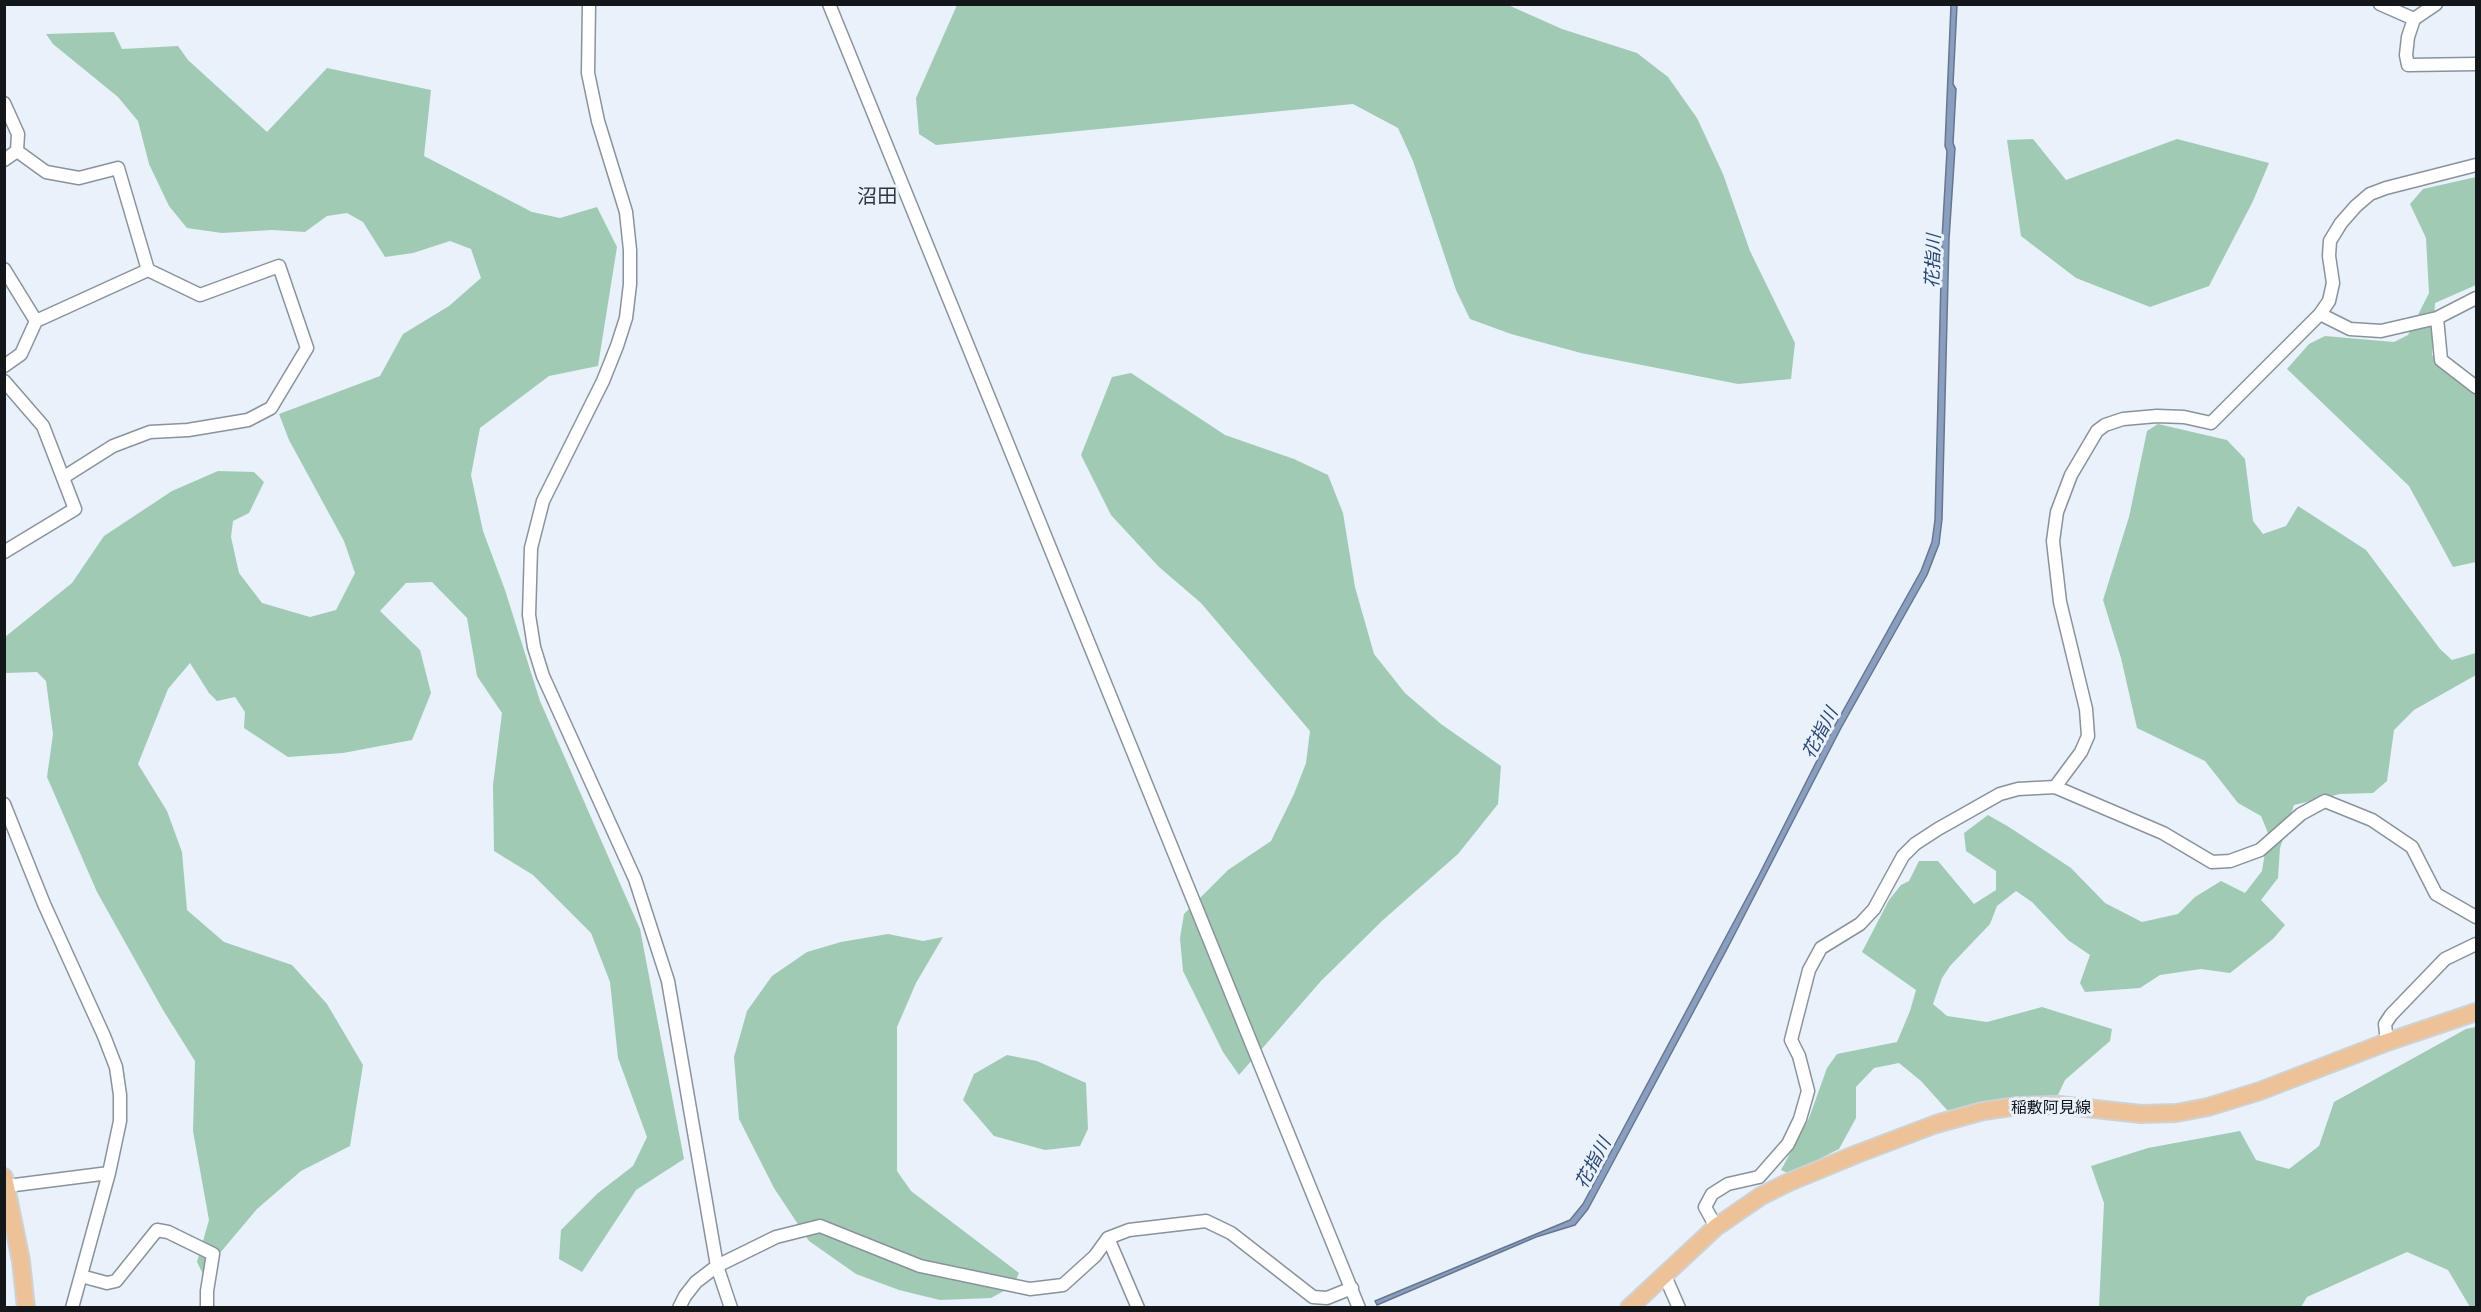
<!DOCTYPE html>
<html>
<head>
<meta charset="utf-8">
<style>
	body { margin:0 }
	#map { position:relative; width:2481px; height:1312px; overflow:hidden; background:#e9f1fa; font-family:Barlow,sans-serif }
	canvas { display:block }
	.frame { position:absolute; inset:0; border:6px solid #14171a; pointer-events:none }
</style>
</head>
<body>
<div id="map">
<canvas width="2481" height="1312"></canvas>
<div class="frame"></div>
</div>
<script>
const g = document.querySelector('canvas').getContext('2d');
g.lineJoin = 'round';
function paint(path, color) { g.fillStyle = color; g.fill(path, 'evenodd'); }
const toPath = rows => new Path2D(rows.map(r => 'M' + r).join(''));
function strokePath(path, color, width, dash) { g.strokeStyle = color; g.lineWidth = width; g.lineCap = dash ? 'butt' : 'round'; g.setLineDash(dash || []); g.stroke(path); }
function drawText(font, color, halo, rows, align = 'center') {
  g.font = font + ' Barlow,"Noto Sans JP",sans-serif'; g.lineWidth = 6; g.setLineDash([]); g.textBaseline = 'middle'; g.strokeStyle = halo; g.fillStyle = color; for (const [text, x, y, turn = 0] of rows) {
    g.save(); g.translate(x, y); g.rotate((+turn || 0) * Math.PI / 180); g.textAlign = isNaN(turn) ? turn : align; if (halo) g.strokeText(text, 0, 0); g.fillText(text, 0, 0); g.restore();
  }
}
paint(toPath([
	[957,5,1508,5,1562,29,1637,53,1668,77,1697,118,1723,174,1750,251,1795,343,1791,379,1738,384,1581,353,1511,334,1470,319,1456,290,1413,161,1398,128,1353,104,936,145,919,134,916,98],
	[114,32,122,49,178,46,188,60,267,132,327,68,431,90,424,156,532,212,560,218,597,207,617,247,598,366,549,376,480,428,471,475,483,531,505,590,540,701,640,929,684,1159,636,1190,582,1272,559,1259,561,1230,598,1193,633,1166,647,1137,618,1058,610,982,591,933,533,875,494,851,493,785,502,713,477,676,467,618,432,582,406,583,380,611,420,650,431,693,412,740,343,753,288,757,244,728,245,712,235,697,217,701,209,693,190,663,168,689,138,764,167,811,182,852,187,910,224,942,292,965,327,1004,363,1065,350,1146,301,1171,257,1209,214,1260,204,1276,197,1262,209,1220,193,1131,195,1061,163,1010,97,892,47,777,53,734,46,681,37,672,5,673,5,637,72,583,104,536,172,491,218,471,254,472,264,482,249,513,233,521,231,537,239,573,262,603,310,617,336,610,355,573,344,541,289,440,279,414,380,376,403,334,449,306,481,278,471,249,450,241,413,253,385,257,363,222,347,213,327,216,305,232,272,230,222,233,187,228,169,206,149,164,138,121,118,97,53,44,46,34],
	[2033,139,2066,180,2177,139,2269,163,2253,201,2209,286,2150,307,2076,278,2021,236,2007,140],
	[2476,177,2476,285,2435,303,2432,355,2476,392,2476,562,2453,567,2409,486,2287,369,2309,344,2325,336,2394,342,2408,335,2429,293,2426,238,2410,204,2423,189],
	[1131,373,1225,435,1294,459,1328,475,1343,513,1355,587,1374,654,1405,693,1441,724,1501,766,1498,804,1458,854,1383,920,1321,981,1239,1075,1223,1052,1183,971,1180,938,1184,914,1228,870,1271,841,1294,794,1306,763,1310,731,1201,603,1159,567,1111,515,1081,455,1112,377],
	[2158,424,2227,440,2245,459,2253,521,2263,534,2286,526,2298,506,2366,550,2440,649,2452,660,2476,653,2476,675,2414,710,2394,730,2387,781,2373,793,2340,794,2294,805,2280,848,2278,878,2261,900,2285,925,2273,939,2230,973,2201,969,2160,975,2140,988,2085,992,2080,983,2090,955,2068,940,2032,902,2016,891,1997,906,1990,924,1950,966,1942,978,1933,1004,1947,1016,1987,1022,2042,1007,2112,1029,2110,1041,2065,1080,2058,1095,2004,1099,1962,1109,1947,1110,1921,1081,1899,1063,1874,1068,1856,1087,1856,1118,1839,1149,1790,1174,1781,1170,1809,1118,1827,1068,1837,1054,1897,1042,1910,1011,1916,990,1862,952,1889,900,1901,885,1909,881,1919,861,1938,861,1974,904,1996,890,1996,871,1966,851,1964,833,1988,815,2009,827,2071,868,2105,903,2142,922,2178,914,2195,897,2221,881,2245,893,2262,871,2268,833,2261,816,2238,803,2205,761,2137,728,2121,658,2103,600,2129,517,2147,431],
	[888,934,923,941,943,937,916,983,897,1027,897,1171,911,1191,1019,1273,1013,1286,991,1298,940,1300,899,1290,856,1274,809,1241,774,1188,739,1119,734,1057,747,1011,772,976,807,952,841,942],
	[2476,1027,2476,1307,2470,1307,2448,1270,2407,1252,2307,1297,2301,1307,2099,1307,2104,1203,2091,1166,2148,1148,2240,1131,2256,1160,2289,1169,2319,1146,2334,1102,2466,1029],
	[1007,1055,1037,1061,1086,1083,1088,1129,1080,1146,1045,1150,994,1136,963,1100,974,1074]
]), '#a1cab4');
const water = toPath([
	[1951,5,1957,5,1953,84,1956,89,1953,143,1955,148,1949,239,1942,519,1939,544,1927,575,1841,728,1727,949,1588,1209,1575,1225,1536,1237,1377,1305,1375,1301,1570,1220,1583,1204,1759,875,1834,727,1921,571,1932,542,1935,520,1942,239,1947,151,1945,146,1951,5]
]);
paint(water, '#8a9fc0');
strokePath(water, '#67768e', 1.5);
const minor = toPath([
	[589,4,588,73,598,121,626,212,630,250,630,284,626,318,617,346,603,381,543,501,531,548,529,615,534,647,543,676,635,879,668,981,717,1266,731,1308],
	[829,4,1359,1308],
	[2380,4,2414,19],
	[2436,4,2414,19,2408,37,2406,55,2408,65,2476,64],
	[4,103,18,134,17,151,46,172,79,178,118,168,148,270],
	[4,160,17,151],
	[4,269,36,321],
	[2320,314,2350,329,2381,331,2437,318,2476,298],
	[2437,318,2441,360,2476,387],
	[4,366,21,354,36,321,148,270,200,295,279,266,307,348,271,408,248,420,188,430,150,432,113,446,64,477],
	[4,381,43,426,75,509,4,552],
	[2055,787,2081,752,2088,736,2086,709,2060,602,2053,541,2057,512,2071,475,2097,431,2105,425,2123,419,2157,416,2184,417,2211,423,2320,314,2329,301,2333,283,2329,256,2330,241,2341,223,2356,206,2370,194,2386,188,2476,165],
	[4,804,44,904,104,1036,116,1067,120,1095,120,1121,109,1173,72,1308],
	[2387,1042,2385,1024,2391,1015,2445,959,2476,944],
	[7,1186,109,1173],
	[1716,1227,1705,1207,1712,1194,1728,1184,1759,1177,1788,1144,1800,1119,1808,1091,1799,1056,1791,1040,1809,970,1821,948,1860,924,1874,909,1903,856,1915,844,1938,829,2000,794,2018,789,2055,787,2163,833,2212,862,2230,861,2260,850,2301,814,2325,801,2372,820,2412,847,2436,894,2476,917],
	[1108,1238,1138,1308],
	[81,1276,107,1283,116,1281,157,1230,168,1232,213,1254,207,1291,207,1308],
	[1665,1276,1679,1308],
	[679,1308,685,1296,696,1282,717,1266,776,1237,820,1226,920,1266,1030,1289,1063,1285,1095,1256,1108,1238,1129,1230,1206,1221,1231,1233,1313,1297,1327,1298,1352,1288]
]);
const major = toPath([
	[4,1177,21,1261,26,1308],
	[1629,1308,1716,1227,1761,1196,1789,1182,1857,1154,1936,1124,1983,1111,2018,1106,2059,1105,2141,1114,2176,1113,2208,1107,2260,1091,2387,1042,2476,1012]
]);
strokePath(minor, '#8a929b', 15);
strokePath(major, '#d0d1d1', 20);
strokePath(minor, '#fff', 12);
strokePath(major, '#eec298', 16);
drawText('16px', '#14171a', '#e9f1fa', [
	["稲敷阿見線",2051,1108]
]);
drawText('italic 18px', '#294572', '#e9f1fa', [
	["花指川",1933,261,-88],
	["花指川",1820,733,-62],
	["花指川",1593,1163,-62]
]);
drawText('20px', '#2f353d', '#e9f1fa', [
	["沼田",877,196]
]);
</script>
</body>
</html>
